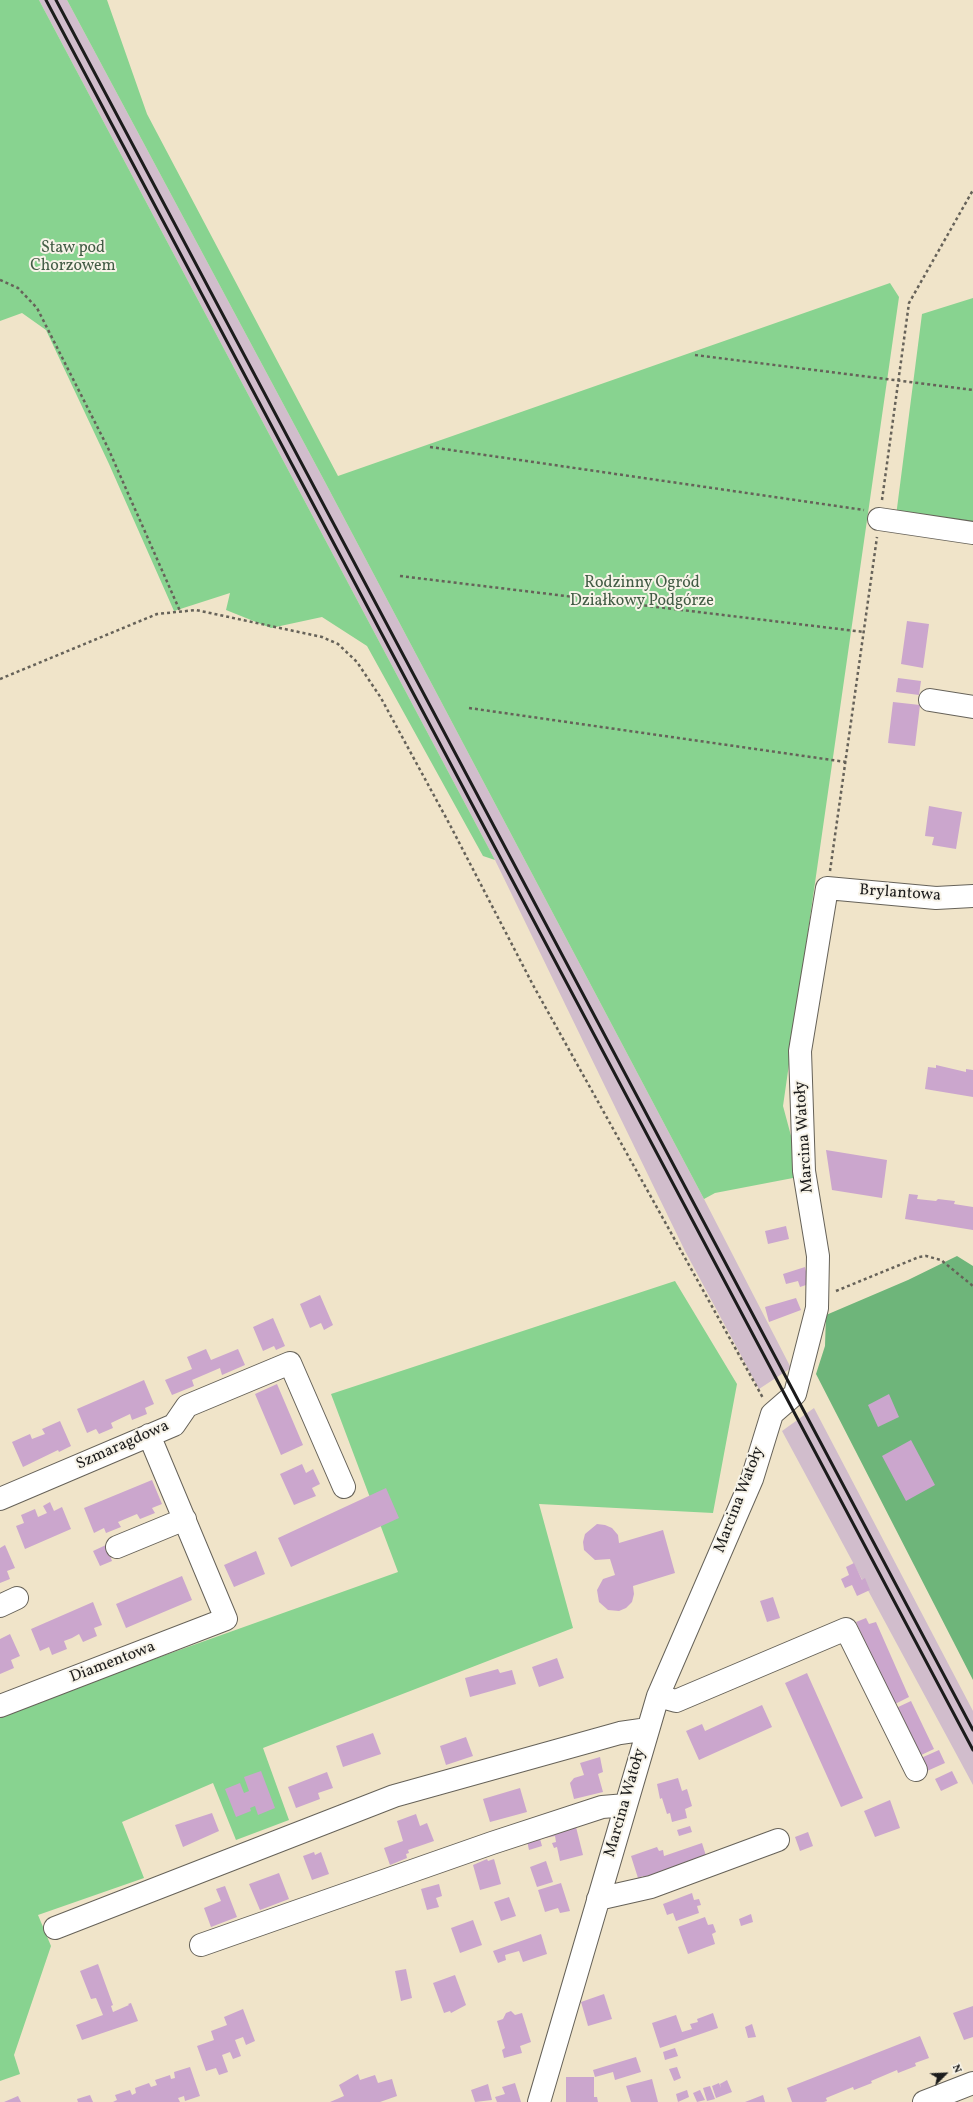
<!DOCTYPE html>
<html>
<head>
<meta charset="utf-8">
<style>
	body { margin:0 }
	#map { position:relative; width:973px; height:2102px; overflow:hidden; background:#f0e4c9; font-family:Vollkorn,serif }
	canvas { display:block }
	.north { position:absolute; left:925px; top:2054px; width:40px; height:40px; -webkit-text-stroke:3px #f7f3e8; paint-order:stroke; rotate:66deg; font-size:11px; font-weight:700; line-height:16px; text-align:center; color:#1c1c1c }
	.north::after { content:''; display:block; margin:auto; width:14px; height:18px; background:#1c1c1c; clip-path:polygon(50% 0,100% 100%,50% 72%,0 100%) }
</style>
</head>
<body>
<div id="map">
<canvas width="973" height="2102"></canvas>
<div class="north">N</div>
</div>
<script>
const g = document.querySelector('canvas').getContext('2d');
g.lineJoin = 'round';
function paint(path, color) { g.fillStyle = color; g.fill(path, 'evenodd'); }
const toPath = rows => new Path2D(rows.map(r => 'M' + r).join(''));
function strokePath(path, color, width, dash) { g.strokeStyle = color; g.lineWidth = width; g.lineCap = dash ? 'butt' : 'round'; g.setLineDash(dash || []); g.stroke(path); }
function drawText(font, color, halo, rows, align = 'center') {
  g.font = font + ' Vollkorn,serif'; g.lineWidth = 4; g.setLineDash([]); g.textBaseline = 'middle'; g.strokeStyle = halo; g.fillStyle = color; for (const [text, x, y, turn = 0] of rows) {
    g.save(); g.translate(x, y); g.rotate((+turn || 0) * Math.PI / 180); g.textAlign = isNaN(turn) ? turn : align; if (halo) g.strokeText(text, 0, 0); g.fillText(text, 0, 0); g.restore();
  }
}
paint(toPath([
	[39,0,67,0,325,482,704,1199,791,1368,759,1389,685,1251,495,860],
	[814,1408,973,1711,973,1785,782,1431]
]), '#d1bdcc');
paint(toPath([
	[0,0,39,0,495,860,483,856,367,646,322,617,271,628,226,610,230,593,174,611,109,464,46,330,22,313,0,321],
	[67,0,107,0,147,114,338,476,890,283,899,297,783,1106,794,1147,793,1178,715,1193,704,1199,325,482],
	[973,298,973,524,896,516,922,314],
	[675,1281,737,1384,713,1513,539,1504,573,1628,263,1748,289,1820,236,1840,213,1783,122,1822,144,1878,38,1915,51,1946,14,2055,20,2074,0,2081,0,1714,398,1572,331,1394]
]), '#88d390');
paint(toPath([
	[957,1256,973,1266,973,1680,816,1374,825,1346,826,1315,908,1280]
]), '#6eb57a');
paint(toPath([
	[907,621,929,624,923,668,901,664],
	[898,678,921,681,919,695,896,692],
	[893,702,920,705,915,746,888,743],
	[929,806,962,812,956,849,932,845,934,837,925,836],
	[936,1065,966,1072,966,1069,973,1070,973,1097,925,1089,928,1067,936,1068],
	[826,1150,887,1160,882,1198,832,1190],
	[909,1194,918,1195,917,1199,936,1201,938,1199,946,1200,955,1201,954,1204,973,1207,973,1230,905,1219],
	[786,1226,789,1239,768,1244,765,1231],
	[805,1267,809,1284,800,1287,798,1281,786,1284,783,1274],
	[320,1295,333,1325,324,1330,321,1323,310,1328,300,1304],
	[796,1298,801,1310,769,1322,765,1307],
	[273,1318,285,1346,276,1350,274,1346,263,1351,253,1327],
	[206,1349,211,1360,238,1349,245,1365,222,1375,220,1368,192,1380,194,1386,172,1395,165,1380,192,1369,187,1357],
	[144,1380,154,1404,145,1408,147,1414,132,1420,130,1414,111,1423,113,1428,99,1434,96,1429,87,1433,77,1409],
	[277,1384,303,1445,281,1455,255,1394],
	[889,1394,899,1417,878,1427,868,1405],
	[60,1421,71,1446,59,1452,58,1450,23,1467,12,1442,30,1434,32,1439,45,1434,42,1429],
	[911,1440,935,1485,906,1501,882,1456],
	[302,1464,306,1473,313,1469,320,1484,312,1488,316,1496,294,1505,280,1474],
	[152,1480,162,1504,152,1508,155,1513,140,1519,137,1514,118,1522,121,1527,106,1533,104,1528,94,1533,84,1508],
	[386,1488,399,1518,291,1567,278,1538],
	[50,1502,54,1511,62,1507,71,1529,25,1549,16,1526,24,1523,21,1515,35,1509,38,1517,47,1513,43,1506],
	[597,1524,605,1525,612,1528,618,1535,619,1543,663,1530,675,1573,633,1586,634,1594,632,1602,626,1608,619,1611,608,1610,599,1602,597,1590,603,1579,615,1575,610,1559,595,1560,584,1550,583,1542,585,1534],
	[5,1545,15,1568,7,1571,10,1579,0,1583,0,1548],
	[106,1545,112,1561,100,1566,93,1551],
	[256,1551,265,1574,234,1587,224,1565],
	[854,1563,862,1580,865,1578,870,1590,857,1596,852,1585,845,1588,841,1579,849,1575,846,1567],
	[182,1576,192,1600,126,1628,116,1604],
	[773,1597,780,1618,767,1622,760,1601],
	[93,1602,102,1625,94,1628,97,1636,83,1642,79,1634,72,1638,64,1641,67,1649,52,1655,49,1647,40,1651,31,1629],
	[866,1618,869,1624,876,1622,909,1697,893,1705,856,1622],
	[10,1634,20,1656,11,1660,14,1668,0,1674,0,1639],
	[557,1658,564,1678,539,1687,532,1667],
	[498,1669,500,1673,512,1670,516,1684,470,1697,465,1678],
	[807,1673,863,1798,841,1807,785,1683],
	[911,1701,934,1749,919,1756,896,1708],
	[762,1705,772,1727,699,1760,686,1731,702,1724,705,1731],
	[373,1733,381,1754,343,1767,336,1746],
	[466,1737,473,1756,446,1765,440,1746],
	[939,1750,945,1763,927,1771,921,1758],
	[600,1757,603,1772,598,1774,603,1792,574,1799,570,1783,574,1778,584,1775,580,1763],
	[261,1771,275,1808,258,1815,255,1806,250,1808,251,1811,236,1817,225,1789,240,1783,244,1793,249,1791,244,1777],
	[952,1771,958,1783,941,1791,935,1779],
	[327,1772,333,1788,318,1793,320,1799,296,1808,288,1787],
	[678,1778,682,1791,687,1789,692,1806,685,1809,687,1818,672,1822,670,1813,667,1814,662,1798,660,1799,657,1784],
	[520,1788,527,1812,490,1822,483,1799],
	[890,1800,900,1828,875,1837,864,1811],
	[212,1813,219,1831,183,1847,175,1825],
	[416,1814,420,1826,427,1823,434,1841,408,1850,409,1853,406,1854,407,1858,390,1865,384,1848,403,1841,397,1821],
	[575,1823,583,1855,560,1861,557,1847,554,1848,552,1843,556,1842,555,1836,540,1839,542,1846,529,1850,526,1836],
	[690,1826,692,1832,679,1836,677,1830],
	[808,1832,813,1846,800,1851,795,1837],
	[702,1843,708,1862,645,1883,643,1876,638,1878,631,1856,657,1847,659,1851,663,1850,664,1856],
	[314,1852,315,1855,321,1852,329,1874,312,1880,303,1856],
	[487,1859,488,1861,494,1859,501,1884,480,1890,473,1865],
	[546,1861,553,1882,537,1887,530,1867],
	[279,1873,289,1899,260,1910,249,1884],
	[561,1883,570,1911,560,1913,558,1908,545,1912,538,1890],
	[439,1884,442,1896,436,1898,439,1907,427,1910,421,1889],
	[225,1886,237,1917,211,1927,204,1908,221,1901,216,1889],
	[692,1893,694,1900,699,1899,701,1905,697,1906,699,1913,676,1921,673,1913,667,1915,663,1904],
	[509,1897,516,1916,501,1921,494,1902],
	[751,1914,753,1922,741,1926,739,1919],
	[705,1917,708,1925,713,1924,716,1932,712,1934,715,1944,688,1954,678,1927],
	[473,1920,482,1945,460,1953,451,1928],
	[541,1934,547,1954,523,1962,519,1951,505,1955,506,1960,498,1963,493,1951],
	[98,1964,113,2005,111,2006,113,2012,129,2005,128,2004,131,2003,138,2021,82,2040,76,2025,103,2015,96,1998,91,1999,80,1971],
	[406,1969,412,1998,401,2001,395,1971],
	[455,1975,466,2005,451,2013,450,2011,444,2013,433,1983],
	[604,1994,612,2019,588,2026,581,2002],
	[973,2006,973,2037,964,2040,953,2013],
	[243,2009,255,2041,246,2045,243,2037,235,2040,241,2056,233,2059,230,2052,222,2055,228,2072,219,2075,216,2068,206,2071,197,2046,214,2040,211,2031,227,2025,224,2017],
	[511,2011,515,2015,522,2013,531,2042,520,2046,522,2053,504,2058,502,2050,505,2048,497,2021,503,2019,506,2013],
	[713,2013,718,2028,660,2048,652,2023,676,2015,682,2032,692,2029,690,2024,698,2022,697,2019],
	[752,2024,756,2037,748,2038,745,2027],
	[920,2036,929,2058,915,2063,916,2066,898,2073,897,2070,871,2081,872,2083,854,2090,853,2087,826,2098,827,2101,824,2102,792,2102,787,2088],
	[675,2048,678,2056,665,2060,663,2052],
	[636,2057,641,2072,615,2080,613,2072,595,2077,593,2070],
	[190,2067,200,2096,185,2101,184,2096,178,2098,180,2102,113,2102,117,2100,115,2095,130,2090,132,2095,136,2093,135,2088,149,2083,151,2087,157,2085,155,2080,170,2075,171,2079,175,2078,174,2072],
	[677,2067,681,2078,674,2081,669,2069],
	[358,2074,360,2080,375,2075,378,2083,392,2079,397,2096,380,2102,330,2102,344,2096,339,2085],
	[566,2077,594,2077,594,2097,597,2097,598,2102,566,2102],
	[652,2079,658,2102,631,2102,626,2086],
	[727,2080,732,2092,716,2098,712,2086,719,2083,721,2088,720,2084],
	[515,2083,521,2102,497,2102,495,2097,505,2094,502,2087],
	[488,2084,492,2100,475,2102,471,2090],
	[710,2086,715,2099,707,2101,703,2088],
	[687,2090,689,2097,678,2102,676,2094],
	[700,2090,705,2100,697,2102,693,2093],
	[90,2095,93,2102,78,2102,77,2099],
	[763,2095,765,2102,745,2102],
	[18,2096,21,2102,4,2102]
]), '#cba6cd');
const minor = toPath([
	[879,519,973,533],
	[930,700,973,707],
	[0,1499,174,1425,187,1406,290,1363,344,1487],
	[117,1547,185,1519],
	[0,1606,17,1598],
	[658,1696,676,1701,846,1629,916,1770],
	[0,1706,226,1619,149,1435],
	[598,1899,651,1887,778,1840],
	[55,1928,394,1796,620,1733,648,1729],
	[201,1945,492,1843,602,1807,626,1805],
	[539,2102,658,1696,752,1479,772,1414,795,1394,817,1308,818,1256,804,1171,800,1051,827,888,936,898,973,896],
	[924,2102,973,2083]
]);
strokePath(minor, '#666259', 24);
strokePath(toPath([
	[0,280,18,288,37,308,108,448,180,611],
	[695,355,973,390],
	[430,447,864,510],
	[882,500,909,303,973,190],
	[400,576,864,632],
	[0,679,157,614,196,610,322,637,338,644,357,662,381,698,450,825,533,985,763,1398],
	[469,708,846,762],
	[830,871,877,537],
	[836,1291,919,1257,926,1256,941,1260,973,1286]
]), '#666259', 2.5, [3, 3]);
strokePath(minor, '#fff', 22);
strokePath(toPath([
	[46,0,973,1750],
	[56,0,973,1730]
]), '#1c1c1c', 3);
drawText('16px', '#425c45', '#f7f3e8', [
	["Staw pod",73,249],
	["Chorzowem",73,267],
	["Rodzinny Ogród",642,584],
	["Działkowy Podgórze",642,602]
]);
drawText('16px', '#1c1c1c', '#f7f3e8', [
	["Brylantowa",900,894,4],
	["Marcina Watoły",805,1137,-94],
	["Szmaragdowa",123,1446,-24],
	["Marcina Watoły",740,1500,-69],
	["Diamentowa",113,1663,-21],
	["Marcina Watoły",626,1803,-74]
]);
</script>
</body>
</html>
